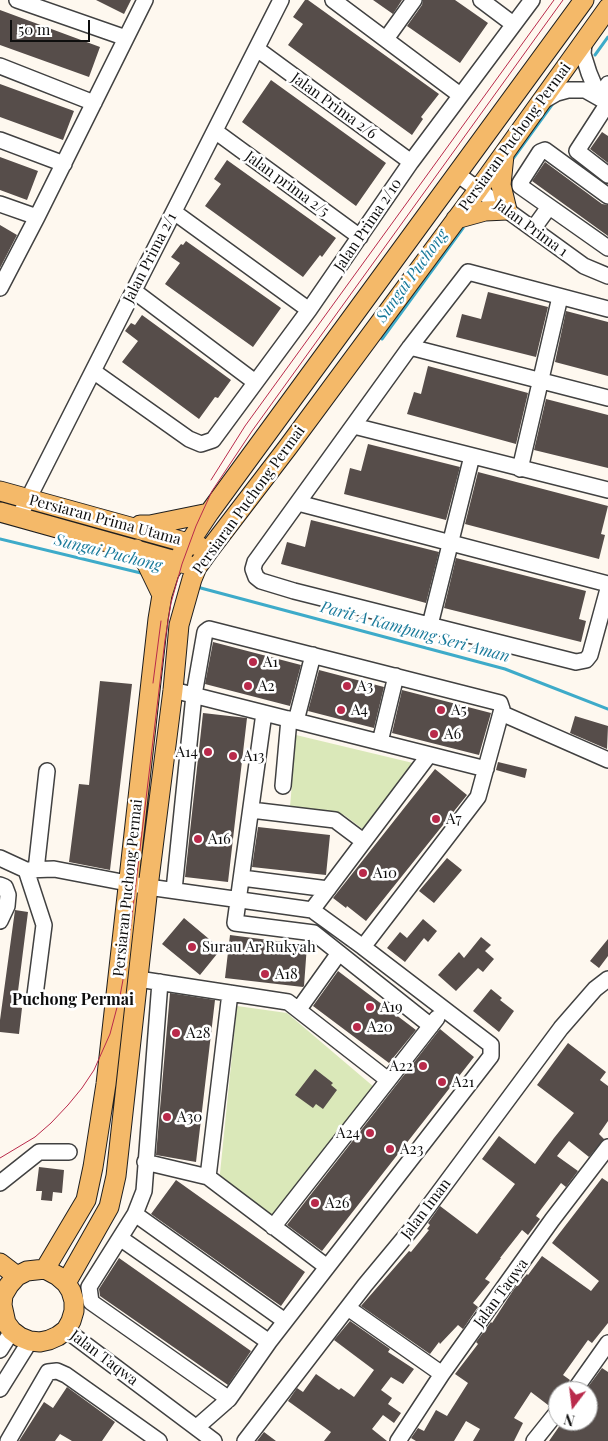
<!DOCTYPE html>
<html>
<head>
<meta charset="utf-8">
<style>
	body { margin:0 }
	#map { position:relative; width:608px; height:1441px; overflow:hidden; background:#fef8ef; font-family:"Playfair Display",serif }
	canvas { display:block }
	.north { position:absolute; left:548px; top:1381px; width:50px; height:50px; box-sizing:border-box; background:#fff; border:1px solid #9f9f9f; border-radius:50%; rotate:195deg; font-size:14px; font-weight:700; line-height:20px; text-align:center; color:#0e0e0e }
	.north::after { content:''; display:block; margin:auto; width:18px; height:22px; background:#b92a4b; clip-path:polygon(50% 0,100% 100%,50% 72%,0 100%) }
	.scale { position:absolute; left:10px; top:20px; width:80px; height:22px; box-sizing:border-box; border:2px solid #0e0e0e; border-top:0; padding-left:6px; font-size:15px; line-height:18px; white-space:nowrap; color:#0e0e0e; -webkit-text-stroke:4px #fff; paint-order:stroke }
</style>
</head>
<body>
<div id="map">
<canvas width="608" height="1441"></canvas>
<div class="north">N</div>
<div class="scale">50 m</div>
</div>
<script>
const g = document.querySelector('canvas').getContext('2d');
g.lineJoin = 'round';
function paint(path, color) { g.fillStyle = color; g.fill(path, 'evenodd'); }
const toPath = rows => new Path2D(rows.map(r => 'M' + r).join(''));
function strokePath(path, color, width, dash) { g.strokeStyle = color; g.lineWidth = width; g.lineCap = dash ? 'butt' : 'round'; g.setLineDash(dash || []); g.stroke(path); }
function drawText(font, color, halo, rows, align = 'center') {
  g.font = font + ' "Playfair Display",serif'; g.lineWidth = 5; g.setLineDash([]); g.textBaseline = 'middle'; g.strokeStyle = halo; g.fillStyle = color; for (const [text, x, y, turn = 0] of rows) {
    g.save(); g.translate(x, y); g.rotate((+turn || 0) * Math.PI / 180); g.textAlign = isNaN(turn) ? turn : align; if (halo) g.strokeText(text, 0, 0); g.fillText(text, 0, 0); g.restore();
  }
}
paint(toPath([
	[296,735,413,763,364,830,344,815,290,807],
	[237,1006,287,1013,374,1087,271,1220,219,1183]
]), '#dae8b9');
strokePath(toPath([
	[595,55,608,37],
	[512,160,554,102],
	[382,339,463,228],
	[0,539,145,574],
	[197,587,505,669,608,709]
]), '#3eabc9', 3);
paint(toPath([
	[96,0,131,0,124,14],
	[305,0,308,0,439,94,421,117,423,119,412,135,288,45,303,24,293,17],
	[373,0,402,0,393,14],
	[423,0,455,0,488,23,460,63,407,26,422,5],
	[0,10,100,47,89,77,0,45],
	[271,80,386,163,356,206,242,122],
	[0,84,74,111,63,140,0,117],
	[602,132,608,136,608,163,590,149],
	[0,157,38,171,27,200,0,190],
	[227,160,336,238,322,257,320,255,303,277,205,206,221,184,214,179],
	[545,162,602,204,608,205,608,236,532,181],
	[0,225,17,235,0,268],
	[186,241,281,308,253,347,165,284,180,263,171,257,181,244,183,245],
	[488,292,548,307,536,357,456,337,462,314,481,319],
	[566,311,608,322,608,376,555,362],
	[142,315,231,380,218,398,215,397,199,419,122,362,138,341,125,331,131,323,135,325],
	[428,366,528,393,516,444,407,414,414,392,421,394],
	[546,399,608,415,608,468,534,450],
	[368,444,460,467,446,520,344,494,350,468,361,471],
	[478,472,608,506,601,534,605,535,599,559,465,524],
	[311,520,439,552,426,603,281,564,287,542,305,547],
	[456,558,586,591,579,619,586,621,581,642,444,608],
	[213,642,301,665,290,706,205,684],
	[319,670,384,687,374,728,308,711],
	[100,681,132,684,110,870,69,862,79,784,89,785],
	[402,690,491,713,479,755,392,733],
	[203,713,247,718,228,882,185,877],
	[575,716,608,726,607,749,570,733],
	[498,762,527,769,525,778,496,770],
	[435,769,467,795,366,921,347,906,346,908,333,898],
	[258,827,330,835,326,875,252,867],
	[447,858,462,870,434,903,419,891],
	[15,910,28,912,16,1007,22,1008,19,1034,0,1032,0,1020],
	[184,918,221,949,200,975,162,944],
	[423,919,437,931,428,942,424,938,405,962,387,948,400,932,407,938],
	[230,935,307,945,304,986,303,987,225,978],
	[481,937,491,945,485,951,494,959,483,972,478,968,456,991,438,975,459,952,464,958],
	[608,939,608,956,599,968,590,961],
	[338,971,416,1030,389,1063,313,1006],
	[491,989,502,998,500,1000,514,1011,499,1032,473,1011],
	[170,993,215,1000,196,1162,156,1155],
	[440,1029,474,1057,322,1251,287,1225],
	[568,1043,606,1072,600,1080,608,1086,608,1121,599,1134,604,1139,589,1157,569,1141,557,1156,578,1171,566,1187,561,1183,536,1216,540,1219,528,1235,522,1230,500,1258,501,1258,485,1279,490,1282,473,1303,478,1307,463,1329,458,1325,440,1344,439,1342,430,1354,361,1306,409,1251,411,1252,429,1230,427,1229,430,1225,428,1223,440,1206,477,1234,515,1184,482,1159,499,1136,535,1164,554,1138,574,1113,537,1085],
	[315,1069,333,1083,331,1085,337,1090,323,1109,316,1104,313,1108,295,1095],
	[39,1167,64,1170,62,1193,53,1192,52,1201,41,1200,42,1191,36,1191],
	[602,1178,608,1182,608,1323,592,1343,588,1340,563,1375,570,1380,562,1391,558,1391,558,1396,551,1405,548,1405,531,1392,514,1418,523,1423,514,1441,473,1441,480,1429,466,1421,454,1441,416,1441,411,1438,418,1428,424,1431,436,1410,447,1416,468,1383,455,1374,478,1344,476,1342,491,1322,492,1323,514,1289,527,1274,528,1275,542,1256,591,1291,599,1281,552,1243],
	[176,1180,305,1272,281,1306,151,1214],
	[119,1258,251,1351,228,1385,100,1296,99,1289],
	[350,1321,390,1349,388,1352,414,1369,403,1384,391,1377,381,1390,392,1398,388,1404,401,1413,394,1423,383,1415,372,1429,387,1441,324,1441,331,1432,288,1401,297,1388,303,1392,316,1374,339,1390,341,1388,354,1397,374,1370,334,1340],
	[602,1368,608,1372,608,1441,549,1441,563,1421,588,1421,588,1391,585,1391],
	[67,1387,115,1422,102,1441,72,1441,60,1434,55,1441,19,1441,44,1402,53,1408],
	[264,1432,276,1441,257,1441]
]), '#564d4a');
const minor = toPath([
	[17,0,126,38],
	[333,0,460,95],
	[481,0,513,24],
	[386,39,414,0],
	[584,42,583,54,589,73,599,97],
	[257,49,411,162],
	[0,66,94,103],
	[599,97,608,84],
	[543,101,557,93,568,90,585,90,608,103],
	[608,103,577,151,608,175],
	[215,131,360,237],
	[0,140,64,164],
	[457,174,584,266,608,276],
	[608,196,545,150,540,152,520,183,520,186,608,248],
	[0,204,37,217],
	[174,212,309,310],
	[533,229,549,207],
	[0,288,37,217,145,0],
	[134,291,255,382],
	[608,309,468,272,410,347,255,562,253,569,256,577,261,581,294,591,576,662,586,660,590,655,608,589],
	[410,347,608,398],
	[93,371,189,439,201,444,213,440,309,310,411,162,532,0],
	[354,426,608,490],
	[520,469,560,297],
	[298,503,608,584],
	[19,517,281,0],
	[430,625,472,456],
	[173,690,486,769],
	[264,713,235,923,314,933,431,1026],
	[501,713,608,760],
	[296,721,313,655],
	[380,742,396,676],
	[283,786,289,719],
	[251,810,335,820,363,841],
	[0,858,26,870,54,869,148,887,312,910,363,947,491,1045,491,1056,269,1342,229,1399,197,1427],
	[26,870,44,925,35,995],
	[36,870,47,771],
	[242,878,328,889],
	[0,885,5,887,8,895,7,906,0,921],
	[174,890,194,695,205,632,209,629,500,703,502,709,478,797,363,947],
	[312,910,429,755],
	[138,979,288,1002,388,1080],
	[160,982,144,1191,135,1214,89,1287,91,1302,229,1399],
	[299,1009,339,953],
	[145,1162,208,1177,327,1267],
	[208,1177,230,993],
	[0,1183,39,1152,69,1152],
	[135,1214,285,1321],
	[273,1227,437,1018],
	[120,1238,269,1342],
	[348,1308,442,1374],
	[66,1330,214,1441],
	[0,1350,12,1331],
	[0,1389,30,1341],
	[574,1391,608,1343],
	[8,1441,48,1372,57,1371,66,1375,159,1441],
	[245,1441,365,1285,414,1226,561,1028,595,989,608,979],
	[398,1441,442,1374,552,1220,608,1147],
	[534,1441,558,1411]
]);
const major = toPath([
	[456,219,485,211,507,210,501,185,504,155],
	[0,491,199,546],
	[0,512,186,564],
	[140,525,150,525,209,513],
	[136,549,147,564,162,595],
	[0,1263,17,1276],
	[45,1269,86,1200,93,1167,106,1084,158,619,162,595,169,573,209,513,584,0],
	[45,1269,58,1276,66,1283,71,1291,74,1301,74,1311,71,1321,66,1330,58,1336,49,1340,40,1342,30,1341,20,1337,12,1331,6,1323,2,1305,3,1295,9,1285,17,1276,27,1271,45,1269],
	[66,1283,109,1207,116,1176,148,887,173,690,179,625,192,579,197,567,210,549,288,447,478,190,608,8]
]);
strokePath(minor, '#414141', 18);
strokePath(major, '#1f1f1f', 21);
strokePath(minor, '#fff', 15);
strokePath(major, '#f4b969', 19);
strokePath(toPath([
	[211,480,245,426,554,0],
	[153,683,161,621],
	[0,1158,35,1137,51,1123,68,1105,82,1088,94,1070,110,1034,120,996,127,958,165,640,171,603,182,564,196,526,212,491,252,431,563,0]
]), '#b92a4b', 1);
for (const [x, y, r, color] of [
	[253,662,5,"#b92a4b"],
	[248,686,5,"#b92a4b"],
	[347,686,5,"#b92a4b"],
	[341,710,5,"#b92a4b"],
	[441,710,5,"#b92a4b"],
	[434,734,5,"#b92a4b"],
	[208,752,5,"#b92a4b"],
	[233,756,5,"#b92a4b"],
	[436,819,5,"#b92a4b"],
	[198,839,5,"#b92a4b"],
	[363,873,5,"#b92a4b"],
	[192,947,5,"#b92a4b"],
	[265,974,5,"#b92a4b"],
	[370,1007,5,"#b92a4b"],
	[357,1027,5,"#b92a4b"],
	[176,1033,5,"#b92a4b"],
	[423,1066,5,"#b92a4b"],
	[442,1082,5,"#b92a4b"],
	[167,1117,5,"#b92a4b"],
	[370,1133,5,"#b92a4b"],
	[390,1149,5,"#b92a4b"],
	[315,1203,5,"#b92a4b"]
]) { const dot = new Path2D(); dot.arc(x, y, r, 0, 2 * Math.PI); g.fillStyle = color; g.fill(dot); strokePath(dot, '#fff', 2); }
drawText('15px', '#0e0e0e', '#fff', [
	["Jalan Prima 2/6",334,106,36],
	["Persiaran Puchong Permai",515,137,-54],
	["Jalan prima 2/5",287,184,36],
	["Jalan Prima 2/10",368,225,-56],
	["Jalan Prima 1",531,228,36],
	["Jalan Prima 2/1",150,258,-63],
	["Persiaran Puchong Permai",249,500,-54],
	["Persiaran Prima Utama",105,520,15],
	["Persiaran Puchong Permai",128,888,-84],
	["Jalan Iman",426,1209,-53],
	["Jalan Taqwa",501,1293,-54],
	["Jalan Taqwa",104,1358,37]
]);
drawText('15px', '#0e0e0e', '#fff', [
	["A1",263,662],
	["A2",258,686],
	["A3",357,686],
	["A4",351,710],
	["A5",451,710],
	["A6",444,734],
	["A14",198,752,"right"],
	["A13",243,756],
	["A7",446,819],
	["A16",208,839],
	["A10",373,873],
	["Surau Ar Rukyah",202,947],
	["A18",275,974],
	["A19",380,1007],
	["A20",367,1027],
	["A28",186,1033],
	["A22",413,1066,"right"],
	["A21",452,1082],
	["A30",177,1117],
	["A24",360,1133,"right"],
	["A23",400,1149],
	["A26",325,1203]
], 'left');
drawText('italic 16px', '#1b7b9b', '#fff', [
	["Sungai Puchong",412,276,-54],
	["Sungai Puchong",108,553,14],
	["Parit A Kampung Seri Aman",415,632,15]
]);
drawText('bold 16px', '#0e0e0e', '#fff', [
	["Puchong Permai",73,1000]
]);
</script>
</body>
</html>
